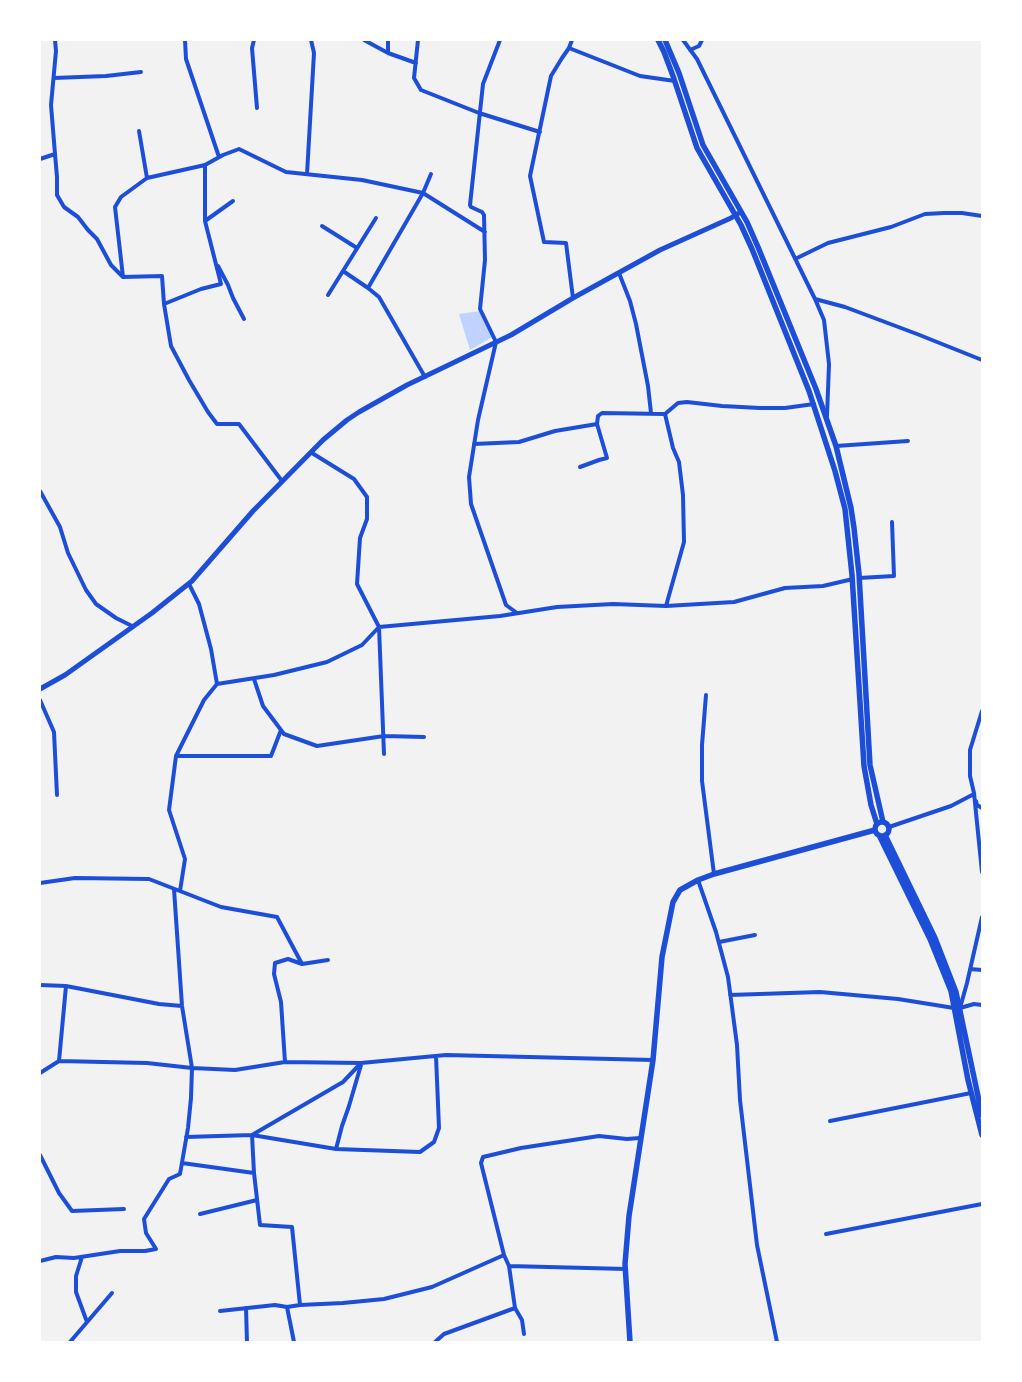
<!DOCTYPE html>
<html>
<head>
<meta charset="utf-8">
<style>
	body { margin:0 }
	#map { position:relative; width:1022px; height:1382px; overflow:hidden; background:#f2f2f2; font-family:"Fira Sans",sans-serif }
	canvas { display:block }
	.frame { position:absolute; inset:0; border:41px solid #fff; pointer-events:none }
</style>
</head>
<body>
<div id="map">
<canvas width="1022" height="1382"></canvas>
<div class="frame"></div>
</div>
<script>
const g = document.querySelector('canvas').getContext('2d');
g.lineJoin = 'round';
function paint(path, color) { g.fillStyle = color; g.fill(path, 'evenodd'); }
const toPath = rows => new Path2D(rows.map(r => 'M' + r).join(''));
function strokePath(path, color, width, dash) { g.strokeStyle = color; g.lineWidth = width; g.lineCap = dash ? 'butt' : 'round'; g.setLineDash(dash || []); g.stroke(path); }
paint(toPath([
	[481,311,494,336,470,350,459,314]
]), '#bfd3fe');
strokePath(toPath([
	[185,40,186,59,219,157],
	[254,40,252,48,257,108],
	[364,40,388,53,416,63],
	[418,40,414,78,421,90,479,113,540,132],
	[500,40,483,84,470,205,471,207,482,212,484,215,485,260,480,309,496,342,478,420,469,477,471,504,506,605,517,613],
	[683,40,697,59,815,299,824,320,829,364,827,416],
	[569,48,572,40],
	[690,50,699,46,702,40],
	[388,53,388,40],
	[54,78,106,76,141,72],
	[139,131,147,178],
	[55,154,57,177,57,195,64,207,78,217,88,230,97,239,111,265,123,277,162,276,164,304,171,346,189,380,208,412,217,424,239,424,282,481],
	[40,159,55,154,51,105,56,51,55,40],
	[205,165,205,221],
	[307,174,314,53,311,40],
	[322,226,357,248],
	[795,259,828,243,891,227,925,214,944,213,962,213,982,216],
	[218,266,228,285,233,298,244,319],
	[343,271,368,288,379,297,425,377],
	[619,273,630,301,636,324,648,386,651,413],
	[123,277,115,207,121,197,147,178,205,165,223,155,239,149,286,172,362,180,423,193,485,232],
	[368,288,423,193,431,174],
	[328,295,376,218],
	[573,298,566,243,544,242,530,176,551,76,562,58,569,48,640,76,675,81],
	[815,299,845,307,917,334,982,360],
	[164,304,201,289,221,284,205,221,233,201],
	[665,414,673,448,679,462,683,495,684,542,666,606],
	[474,444,519,442,555,431,597,424],
	[836,446,908,441],
	[580,467,599,460,607,458,597,424,598,416,602,413,665,414,678,403,687,402,722,406,760,408,785,408,814,404],
	[40,491,60,527,68,553,86,590,96,604,116,618,132,626],
	[859,578,894,576,892,522],
	[189,584,199,604,211,649,217,684],
	[254,679,263,706,284,734,317,746,384,736,424,737],
	[706,695,702,745,702,781,714,874],
	[40,700,54,732,57,795],
	[982,711,970,750,970,776,974,793,982,872],
	[384,754,379,627,500,616,557,607,613,604,666,606,734,602,785,588,823,586,853,579],
	[176,756,271,756,281,730],
	[976,801,977,805,982,808],
	[889,827,951,806,974,794],
	[698,880,716,932,728,977,737,1045,740,1100,757,1245,777,1342],
	[40,883,75,878,149,879,221,907,277,917,302,964],
	[180,891,185,859,169,810,176,756,204,700,217,684,274,675,327,662,362,645,379,627,357,584,360,538,367,519,367,497,354,479,312,453],
	[982,917,967,983,960,1008,974,1004,982,1005],
	[719,942,755,935],
	[970,969,982,970],
	[40,985,66,986,159,1004,182,1006],
	[66,986,59,1061,147,1063,192,1068,235,1070,285,1062,361,1063,446,1055,653,1060],
	[730,995,820,992,898,999,954,1008],
	[285,1062,281,1002,274,974,275,963,288,959,302,964,328,960],
	[40,1073,59,1061],
	[830,1121,971,1093],
	[186,1137,252,1135,343,1082,361,1063],
	[336,1149,342,1126,349,1106,361,1065],
	[40,1155,59,1193,72,1211,124,1209],
	[182,1163,254,1173,252,1135,336,1149,420,1152,434,1142,439,1128,436,1056],
	[254,1173,260,1225,292,1227,300,1305],
	[200,1214,257,1200],
	[826,1234,982,1204],
	[504,1255,481,1163,483,1157,521,1148,599,1136,627,1139,640,1138],
	[82,1257,76,1276,76,1292,87,1322],
	[40,1261,56,1257,74,1258,120,1251,145,1251,156,1249,146,1233,144,1219,169,1179,180,1174,188,1128,191,1098,192,1068,182,1006,174,889],
	[287,1307,294,1342],
	[246,1308,247,1342],
	[515,1308,522,1320,524,1334],
	[220,1311,275,1305,287,1307,300,1305,343,1303,384,1299,432,1287,504,1255,509,1266],
	[70,1342,112,1293],
	[435,1342,444,1334,515,1308,509,1266,626,1269]
]), '#1d4ed8', 4);
strokePath(toPath([
	[40,689,65,675,152,613,192,581,253,511,323,440,347,420,359,412,407,385,511,335,573,298,660,250,731,218,739,213]
]), '#1d4ed8', 5);
strokePath(toPath([
	[658,40,664,52,673,76,697,148,741,225,752,249,809,391,835,471,845,509,852,575,864,766,871,805,877,824],
	[665,40,679,73,703,145,747,222,758,247,816,389,836,446,851,508,854,528,859,574,870,765,883,822],
	'875 829a7 7 0 1 1 14 0a7 7 0 1 1-14 0Z',
	[879,835,930,939,951,991,968,1080,982,1135],
	[885,835,935,938,956,992,982,1115],
	[630,1342,625,1264,629,1216,653,1060,662,957,673,902,680,890,698,880,714,874,875,830]
]), '#1d4ed8', 5.5);
</script>
</body>
</html>
